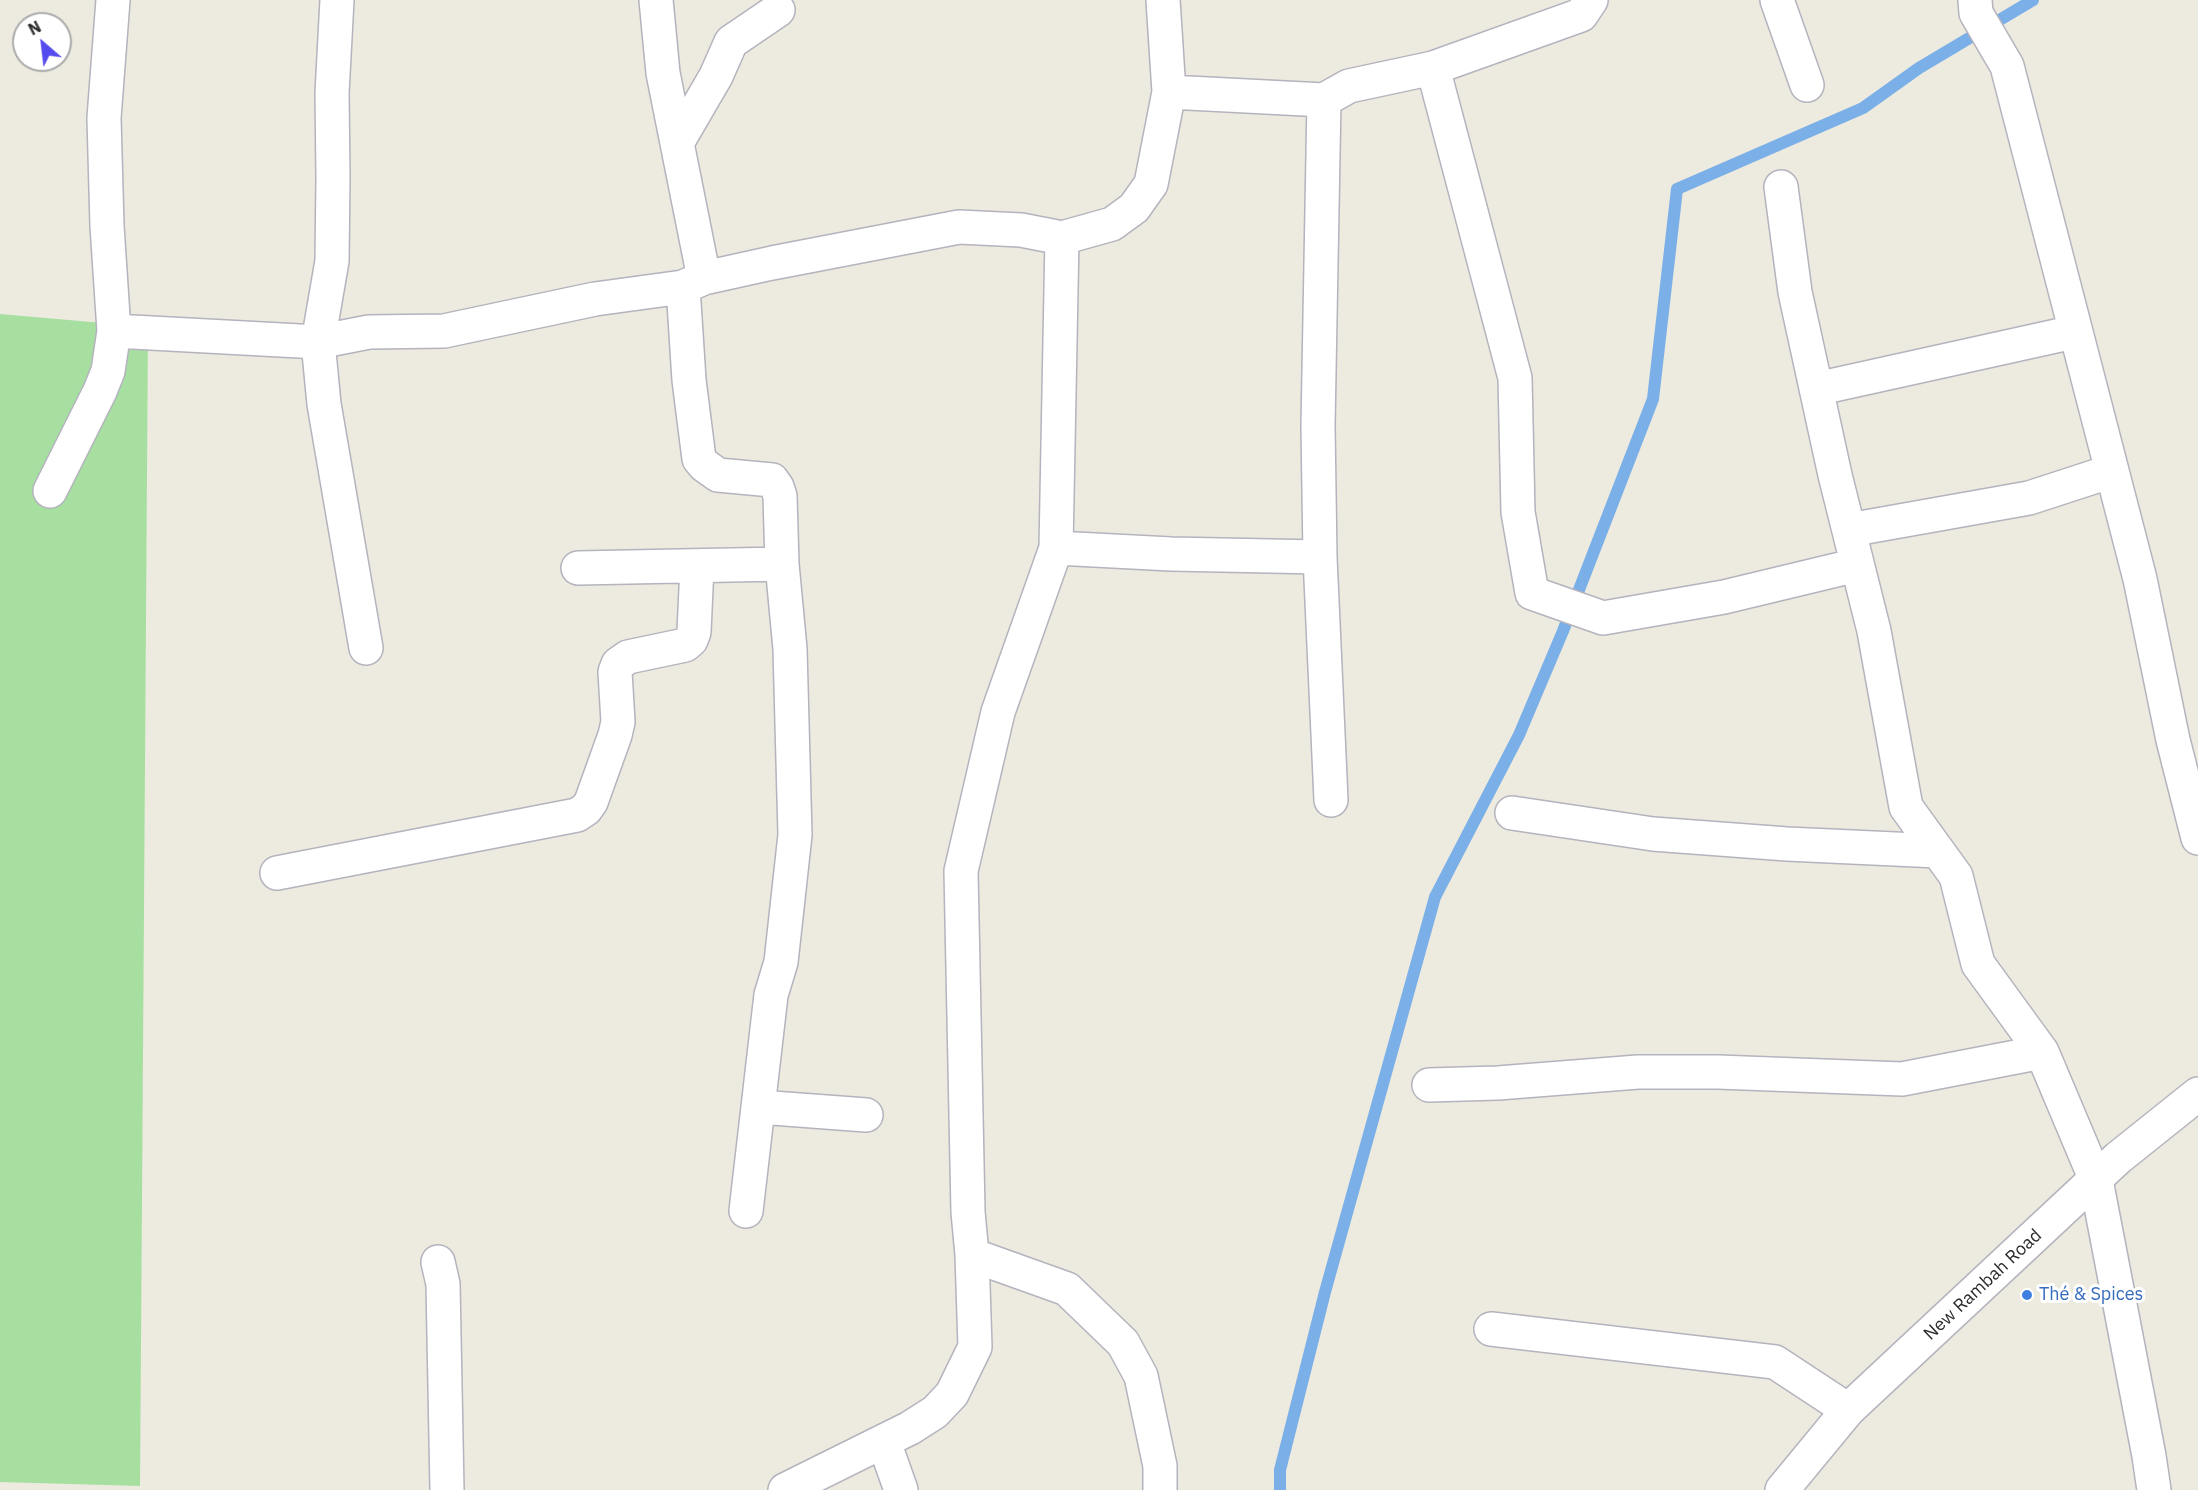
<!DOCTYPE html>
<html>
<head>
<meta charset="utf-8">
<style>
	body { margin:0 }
	#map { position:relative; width:2198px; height:1490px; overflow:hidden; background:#edeadf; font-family:"IBM Plex Sans",sans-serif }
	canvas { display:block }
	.north { position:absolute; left:12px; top:12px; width:60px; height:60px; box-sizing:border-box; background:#fff; border:2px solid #ababab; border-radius:50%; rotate:332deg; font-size:16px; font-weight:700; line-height:24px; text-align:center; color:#2c2c2c }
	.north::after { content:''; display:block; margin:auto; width:21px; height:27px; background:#564bee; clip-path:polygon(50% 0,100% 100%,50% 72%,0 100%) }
</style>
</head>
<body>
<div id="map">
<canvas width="2198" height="1490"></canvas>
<div class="north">N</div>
</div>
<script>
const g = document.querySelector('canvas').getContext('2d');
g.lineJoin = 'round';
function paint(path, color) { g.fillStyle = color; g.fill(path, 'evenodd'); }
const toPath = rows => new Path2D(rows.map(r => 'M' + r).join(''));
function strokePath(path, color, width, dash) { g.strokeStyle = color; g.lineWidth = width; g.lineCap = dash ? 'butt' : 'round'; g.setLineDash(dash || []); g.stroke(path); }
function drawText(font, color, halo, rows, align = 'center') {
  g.font = font + ' "IBM Plex Sans",sans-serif'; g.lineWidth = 6; g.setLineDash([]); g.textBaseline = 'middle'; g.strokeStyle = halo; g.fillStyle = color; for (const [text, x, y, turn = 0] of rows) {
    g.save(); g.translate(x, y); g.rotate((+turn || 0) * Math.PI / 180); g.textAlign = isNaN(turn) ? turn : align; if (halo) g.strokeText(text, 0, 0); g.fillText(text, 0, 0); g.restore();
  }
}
paint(toPath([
	[0,314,148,327,140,1486,0,1482]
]), '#a6dfa0');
strokePath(toPath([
	[1280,1490,1280,1470,1325,1292,1435,897,1519,735,1563,631,1653,399,1677,189,1863,108,1919,68,2033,0]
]), '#7aafe7', 12);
const street = toPath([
	[337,0,332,93,333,177,332,261,318,342,324,404,366,648],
	[656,0,663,73,704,278],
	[1163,0,1169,92],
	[1777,0,1807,85],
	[1975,0,1976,13,2007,66,2140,579,2173,740,2198,838],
	[1433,68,1515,378,1518,512,1532,593,1603,618,1724,597,1857,565],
	[677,143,716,76,731,42,778,10],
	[1781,187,1795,292,1835,475,1874,631,1906,807,1956,876,1978,964,2042,1052],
	[683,287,689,380,699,459,704,465,718,475,772,480,777,487,780,496,782,564,790,649,795,835,781,962,771,995,746,1211],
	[114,331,318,342,369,332,444,331,595,299,683,287,704,278,772,263,959,227,1021,230,1062,238],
	[1816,389,2074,332],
	[50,491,100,391,108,371,114,331,107,226,104,118,113,0],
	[1849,530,2029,498,2112,471],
	[1056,548,1171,554,1320,557,1318,426,1324,100],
	[1320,557,1331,800],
	[578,568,782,564],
	[1512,813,1653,834,1787,844,1938,851],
	[277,873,577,815,586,809,591,802,615,735,618,722,615,672,618,664,628,657,685,645,691,640,694,632,697,566],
	[1429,1085,1498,1083,1638,1072,1718,1072,1902,1079,2042,1052,2096,1180,2149,1456,2154,1490],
	[759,1107,866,1115],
	[438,1262,443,1284,447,1490],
	[1491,1329,1775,1362,1848,1410],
	[884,1442,901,1490],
	[785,1490,910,1428,935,1412,952,1394,975,1347,972,1255],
	[1160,1490,1160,1466,1141,1376,1123,1343,1067,1289,972,1255,968,1212,961,871,998,712,1056,548,1062,238,1112,224,1134,208,1151,184,1169,92,1324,100,1349,86,1433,68,1581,15,1591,0]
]);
const secondary = toPath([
	[1782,1490,1848,1410,2118,1158,2198,1094]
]);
strokePath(street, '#b4b3be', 36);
strokePath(secondary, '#b4b3be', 36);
strokePath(street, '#fff', 33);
strokePath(secondary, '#fff', 33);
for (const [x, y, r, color] of [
	[2027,1295,6,"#3f7fe0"]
]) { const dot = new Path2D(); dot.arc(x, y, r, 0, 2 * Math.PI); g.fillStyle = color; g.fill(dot); strokePath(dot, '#fff', 2); }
drawText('18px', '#2c2c2c', '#fff', [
	["New Rambah Road",1983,1285,-43]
]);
drawText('18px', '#366cbe', '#fff', [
	["Thé & Spices",2039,1295]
], 'left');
</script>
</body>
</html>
